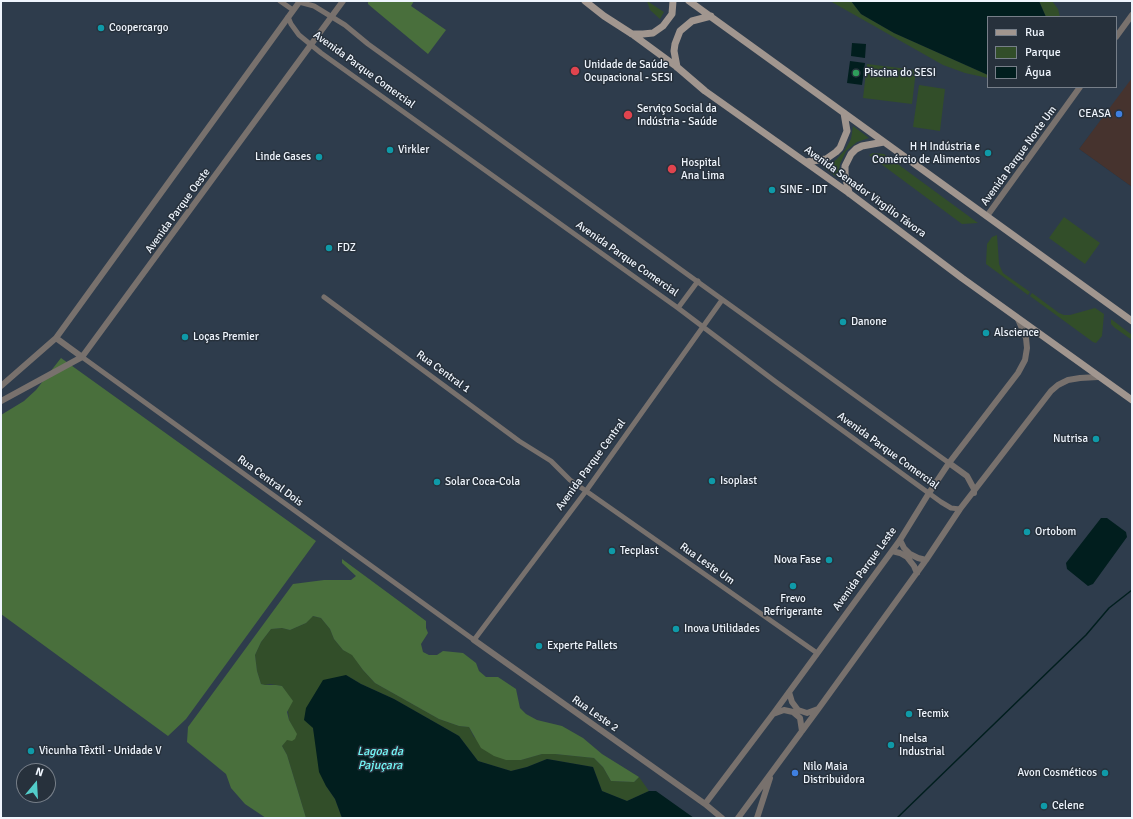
<!DOCTYPE html>
<html>
<head>
<meta charset="utf-8">
<style>
	body { margin:0 }
	#map { position:relative; width:1133px; height:819px; overflow:hidden; background:#27313c; font-family:Signika,sans-serif }
	canvas { display:block }
	.frame { position:absolute; inset:0; border:2px solid #eff5fd; pointer-events:none }
	.legend { position:absolute; left:987px; top:16px; width:130px; height:72px; box-sizing:border-box; background:#27313c; border:1px solid #777f89; margin:0; padding:5px 7px; list-style:none; font-size:12px; color:#eff5fd }
	.legend li { display:flex; align-items:center; gap:8px; height:20px }
	.legend b { width:20px; border:1px solid #777f89 }
	.north { position:absolute; left:16px; top:763px; width:40px; height:40px; box-sizing:border-box; background:#27313c; border:1px solid #777f89; border-radius:50%; rotate:18deg; font-size:11px; font-weight:700; line-height:16px; text-align:center; color:#eff5fd }
	.north::after { content:''; display:block; margin:auto; width:14px; height:18px; background:#53cdca; clip-path:polygon(50% 0,100% 100%,50% 72%,0 100%) }
</style>
</head>
<body>
<div id="map">
<canvas width="1133" height="819"></canvas>
<div class="frame"></div>
<ul class="legend">
<li><b style="height:5px;background:#a1968f"></b>Rua</li>
<li><b style="height:11px;background:#324e29"></b>Parque</li>
<li><b style="height:11px;background:#011e1e"></b>Água</li>
</ul>
<div class="north">N</div>
</div>
<script>
const g = document.querySelector('canvas').getContext('2d');
g.lineJoin = 'round';
function paint(path, color) { g.fillStyle = color; g.fill(path, 'evenodd'); }
const toPath = rows => new Path2D(rows.map(r => 'M' + r).join(''));
function strokePath(path, color, width, dash) { g.strokeStyle = color; g.lineWidth = width; g.lineCap = dash ? 'butt' : 'round'; g.setLineDash(dash || []); g.stroke(path); }
function drawText(font, color, halo, rows, align = 'center') {
  g.font = font + ' Signika,sans-serif'; g.lineWidth = 3; g.setLineDash([]); g.textBaseline = 'middle'; g.strokeStyle = halo; g.fillStyle = color; for (const [text, x, y, turn = 0] of rows) {
    g.save(); g.translate(x, y); g.rotate((+turn || 0) * Math.PI / 180); g.textAlign = isNaN(turn) ? turn : align; if (halo) g.strokeText(text, 0, 0); g.fillText(text, 0, 0); g.restore();
  }
}
paint(toPath([
	[1131,77,1132,78,1132,187,1079,149]
]), '#46332e');
paint(toPath([
	[1,1,1132,1,1132,78,1079,149,1132,187,1132,818,1,818],
	[988,17,1116,17,1116,87,988,87],
	[24,771,48,771,48,795,24,795]
]), '#2e3c4c');
paint(toPath([
	[647,1,664,12,660,19,650,10],
	[830,1,851,1,861,14,894,33,988,75,988,78,965,73,943,65],
	[1039,1,1052,1,1058,9,1060,17,1046,17],
	[867,64,916,70,912,104,863,98],
	[919,85,945,89,940,131,913,127],
	[853,126,869,138,857,142,846,151,840,164,838,178,822,166,829,164,836,160,845,150,851,139],
	[873,153,884,154,978,223,962,224,869,155],
	[1064,217,1100,243,1085,264,1049,238],
	[997,235,999,264,1001,269,1003,273,1030,292,1028,295,986,264,987,244,992,237],
	[1032,293,1059,313,1064,315,1070,315,1095,308,1104,314,1102,336,1096,343,1093,342,1030,296],
	[1111,319,1132,335,1132,340,1115,328,1111,324],
	[312,616,321,618,330,629,334,639,343,650,352,654,363,670,375,683,439,719,459,726,469,727,474,737,521,760,542,754,555,754,594,758,603,767,611,781,634,782,639,777,649,791,627,801,602,791,593,767,547,759,527,767,511,771,478,761,459,736,394,699,361,684,346,675,313,728,326,786,335,799,342,818,306,818,287,755,282,746,293,728,289,720,286,692,282,686,270,684,265,685,261,684,257,671,255,655,261,642,271,629,282,628,290,630,306,623]
]), '#324e29');
paint(toPath([
	[368,1,414,1,411,6,446,30,428,54,375,10,368,4],
	[61,358,316,541,186,719,168,736,1,614,1,415,24,401,36,390],
	[342,559,426,621,426,628,428,633,421,644,423,652,429,655,437,655,443,651,463,653,476,663,479,671,486,677,498,677,516,689,520,708,526,714,537,720,562,726,583,738,602,754,639,777,634,782,611,781,603,767,594,758,555,754,542,754,521,760,506,760,494,756,481,748,469,727,459,726,439,719,375,683,363,670,352,655,343,650,334,639,330,629,321,618,313,616,306,623,290,630,282,628,271,629,261,642,255,655,257,671,261,684,265,685,276,685,282,686,293,701,287,712,289,720,297,734,295,739,292,741,287,740,282,746,287,755,306,818,266,818,245,804,231,788,226,774,187,742,188,727,293,584,324,580,351,580,356,576,342,563]
]), '#496f3c');
paint(toPath([
	[851,1,1039,1,1046,17,988,17,988,75,894,33,861,14],
	[852,43,866,44,865,58,851,56],
	[850,61,865,63,862,85,847,83],
	[1101,518,1107,518,1126,532,1127,537,1093,584,1088,586,1067,569,1066,563],
	[346,675,361,684,394,699,459,736,478,761,511,771,527,767,547,759,593,767,602,791,627,801,649,791,656,791,694,818,342,818,335,799,326,786,319,772,313,728,304,720,306,708,323,680]
]), '#011e1e');
strokePath(toPath([
	[897,818,1086,635,1109,608,1132,590]
]), '#011e1e', 1.5);
strokePath(toPath([
	[280,1,293,10],
	[299,2,314,6,345,25,368,44,949,463],
	[288,17,291,24,299,35,321,53,678,308,776,382,941,502,951,508,960,509],
	[324,297,519,441,551,461,570,480,586,491,817,653],
	[678,308,698,281],
	[82,357,474,640,586,491,722,300]
]), '#78716d', 5);
strokePath(toPath([
	[1116,37,1132,15],
	[987,216,1080,87],
	[56,338,82,357],
	[1,386,56,338,300,1],
	[1,401,82,357,343,1],
	[949,463,967,476,974,489,974,493],
	[900,540,904,548,910,554,918,558,926,560],
	[892,551,900,553,907,557,914,566,917,573],
	[474,640,705,804,722,818],
	[789,692,792,702,798,710,807,713,818,709],
	[773,714,784,710,793,712,800,718,802,731],
	[705,804,773,714,900,540,929,493,949,463,1018,373,1025,360,1027,348,1026,338,1018,319],
	[738,818,819,708,926,560,960,509,1051,391,1058,385,1068,380,1080,378,1098,377],
	[757,818,770,778]
]), '#78716d', 6);
strokePath(toPath([
	[585,1,604,16,632,34,677,67,705,91,849,193,962,278,1132,400],
	[689,1,1132,321],
	[632,34,643,34,653,33,663,26,672,14,673,1],
	[677,67,674,51,675,44,680,31,692,21,711,16],
	[806,162,826,159,836,152,840,148,847,131,844,113],
	[849,193,845,174,845,166,851,154,856,149,862,146,884,142]
]), '#a1968f', 7);
for (const [x, y, r, color] of [
	[101,28,4,"#0f9aa8"],
	[575,71,5,"#e0444e"],
	[856,73,4,"#2e9e5b"],
	[1119,114,4,"#3f7fe0"],
	[628,115,5,"#e0444e"],
	[390,150,4,"#0f9aa8"],
	[988,153,4,"#0f9aa8"],
	[319,157,4,"#0f9aa8"],
	[672,169,5,"#e0444e"],
	[772,190,4,"#0f9aa8"],
	[329,248,4,"#0f9aa8"],
	[843,322,4,"#0f9aa8"],
	[986,333,4,"#0f9aa8"],
	[185,337,4,"#0f9aa8"],
	[1096,439,4,"#0f9aa8"],
	[712,481,4,"#0f9aa8"],
	[437,482,4,"#0f9aa8"],
	[1027,532,4,"#0f9aa8"],
	[612,551,4,"#0f9aa8"],
	[829,560,4,"#0f9aa8"],
	[793,586,4,"#0f9aa8"],
	[676,629,4,"#0f9aa8"],
	[539,646,4,"#0f9aa8"],
	[909,714,4,"#0f9aa8"],
	[891,745,4,"#0f9aa8"],
	[31,751,4,"#0f9aa8"],
	[795,773,4,"#3f7fe0"],
	[1105,773,4,"#0f9aa8"],
	[1044,806,4,"#0f9aa8"]
]) { const dot = new Path2D(); dot.arc(x, y, r, 0, 2 * Math.PI); g.fillStyle = color; g.fill(dot); strokePath(dot, '#27313c', 1.5); }
drawText('11px', '#eff5fd', '#27313c', [
	["Coopercargo",109,28],
	["Unidade de Saúde",584,65],
	["Ocupacional - SESI",584,78],
	["Piscina do SESI",864,73],
	["Serviço Social da",637,109],
	["Indústria - Saúde",637,122],
	["CEASA",1111,114,"right"],
	["H H Indústria e",980,147,"right"],
	["Comércio de Alimentos",980,160,"right"],
	["Virkler",398,150],
	["Linde Gases",311,157,"right"],
	["Hospital",681,163],
	["Ana Lima",681,176],
	["SINE - IDT",780,190],
	["FDZ",337,248],
	["Danone",851,322],
	["Alscience",994,333],
	["Loças Premier",193,337],
	["Nutrisa",1088,439,"right"],
	["Isoplast",720,481],
	["Solar Coca-Cola",445,482],
	["Ortobom",1035,532],
	["Tecplast",620,551],
	["Nova Fase",821,560,"right"],
	["Frevo",793,599,"center"],
	["Refrigerante",793,612,"center"],
	["Inova Utilidades",684,629],
	["Experte Pallets",547,646],
	["Tecmix",917,714],
	["Inelsa",899,739],
	["Industrial",899,752],
	["Vicunha Têxtil - Unidade V",39,751],
	["Nilo Maia",803,767],
	["Distribuidora",803,780],
	["Avon Cosméticos",1097,773,"right"],
	["Celene",1052,806]
], 'left');
drawText('11px', '#eff5fd', '#27313c', [
	["Avenida Parque Comercial",364,70,36],
	["Avenida Parque Norte Um",1019,156,-54],
	["Avenida Senador Virgílio Távora",865,192,36],
	["Avenida Parque Oeste",178,211,-54],
	["Avenida Parque Comercial",627,259,35],
	["Rua Central 1",443,372,36],
	["Avenida Parque Comercial",888,451,36],
	["Avenida Parque Central",591,465,-54],
	["Rua Central Dois",270,481,36],
	["Rua Leste Um",707,564,35],
	["Avenida Parque Leste",865,569,-54],
	["Rua Leste 2",595,714,35]
]);
drawText('italic 12px', '#74fafa', '#27313c', [
	["Lagoa da",380,752],
	["Pajuçara",380,766]
]);
</script>
</body>
</html>
